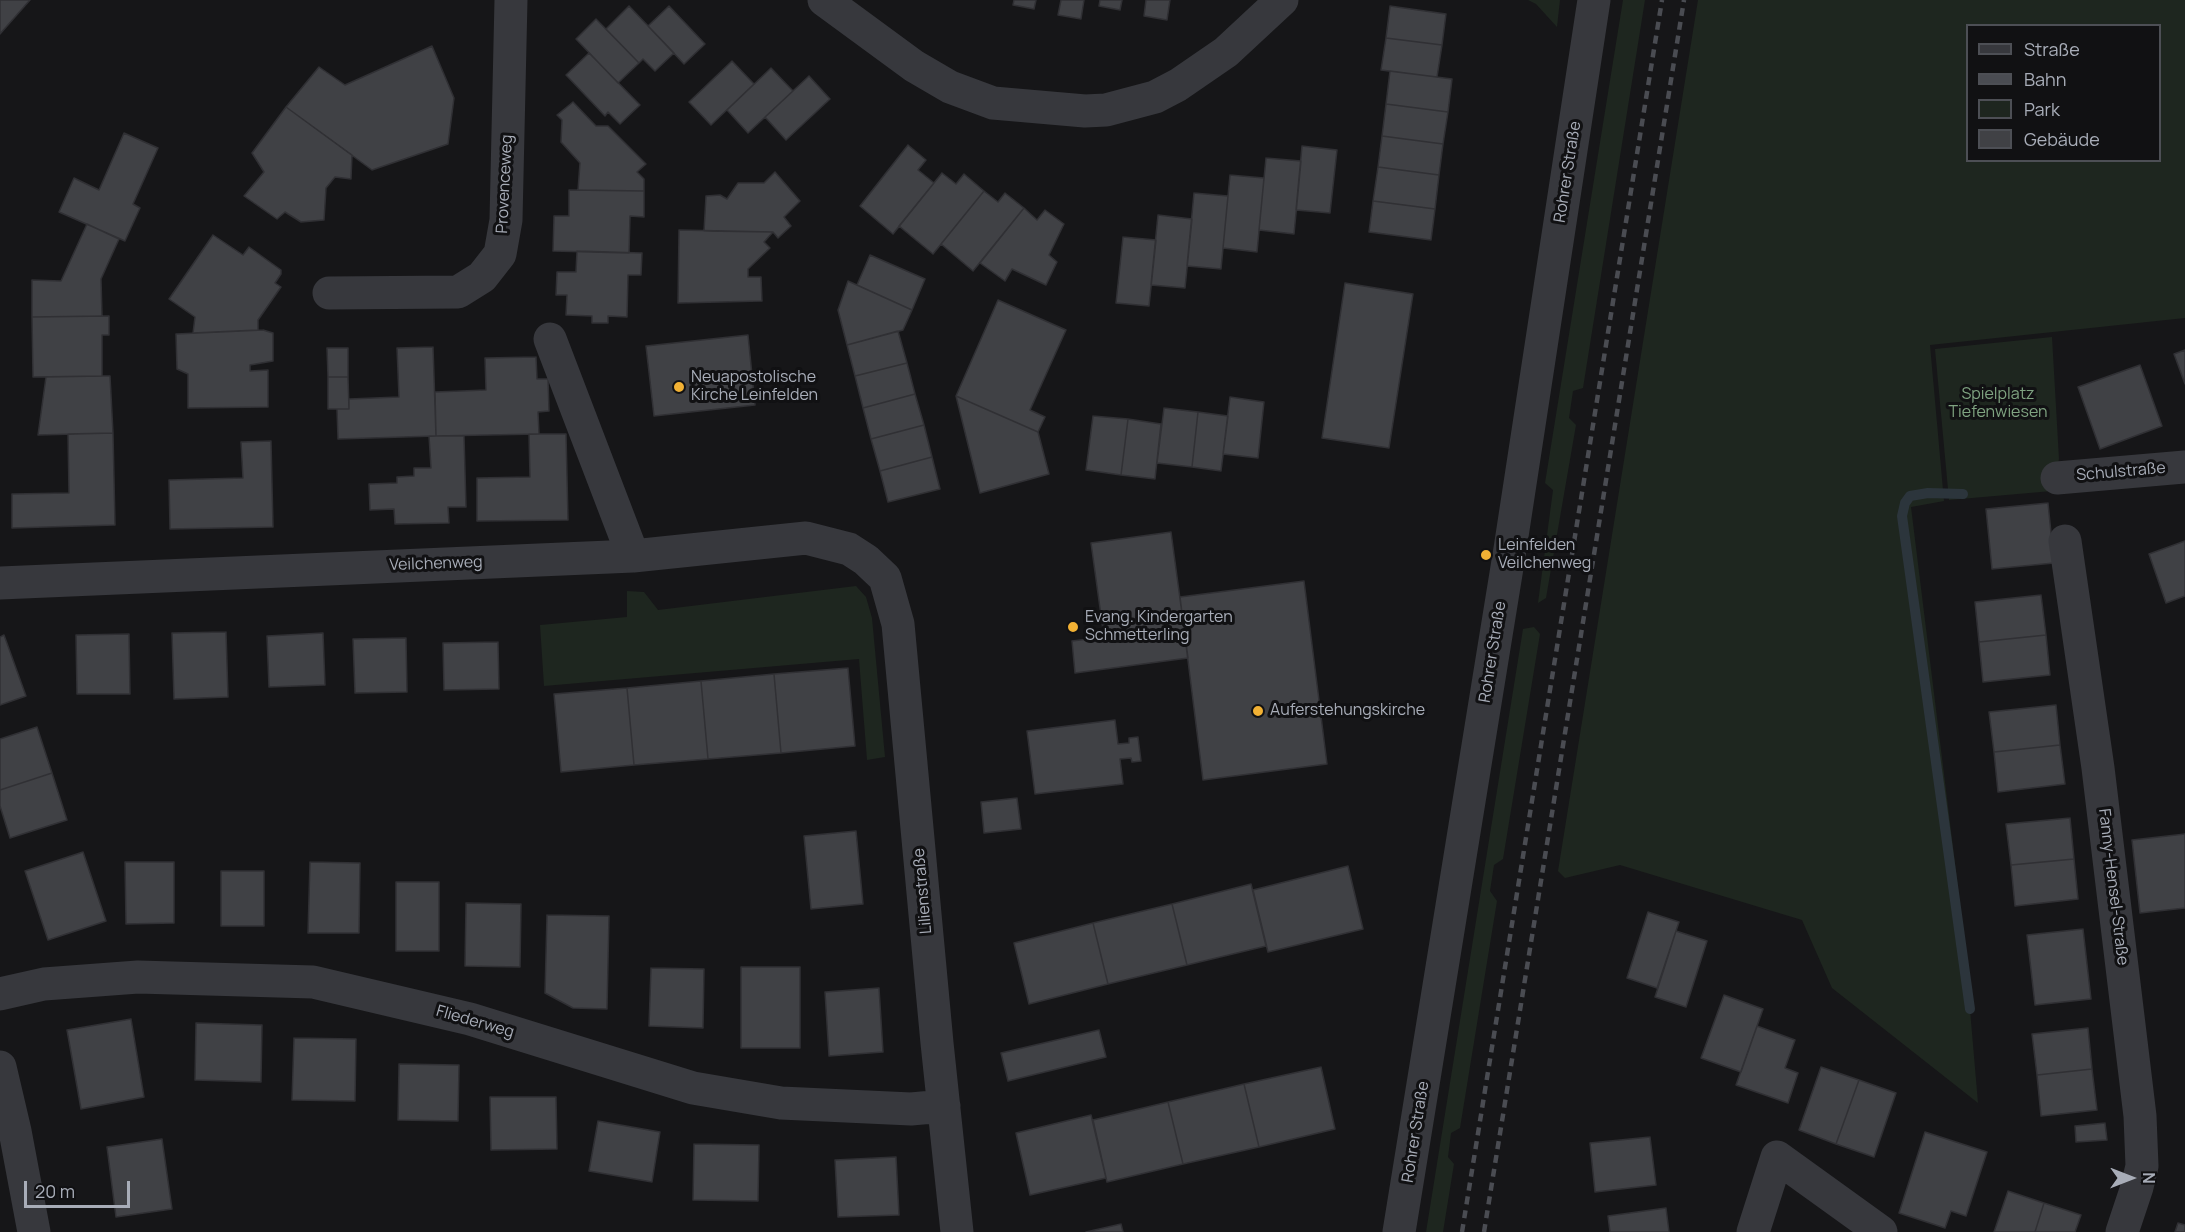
<!DOCTYPE html>
<html>
<head>
<meta charset="utf-8">
<style>
	body { margin:0 }
	#map { position:relative; width:2185px; height:1232px; overflow:hidden; background:#161618; font-family:Manrope,sans-serif }
	canvas { display:block }
	.legend { position:absolute; left:1966px; top:24px; width:195px; height:138px; box-sizing:border-box; background:#111113; border:2px solid #4d4f55; margin:0; padding:8px 10px; list-style:none; font-size:18px; color:#a8adb8 }
	.legend li { display:flex; align-items:center; gap:12px; height:30px }
	.legend b { width:30px; border:2px solid #4d4f55 }
	.north { position:absolute; left:2101px; top:1148px; width:60px; height:60px; -webkit-text-stroke:4px #111113; paint-order:stroke; rotate:90deg; font-size:16px; font-weight:700; line-height:24px; text-align:center; color:#a8adb8 }
	.north::after { content:''; display:block; margin:auto; width:21px; height:27px; background:#a8adb8; clip-path:polygon(50% 0,100% 100%,50% 72%,0 100%) }
	.scale { position:absolute; left:24px; top:1181px; width:106px; height:27px; box-sizing:border-box; border:3px solid #a8adb8; border-top:0; padding-left:8px; font-size:18px; line-height:21px; white-space:nowrap; color:#a8adb8; -webkit-text-stroke:4px #111113; paint-order:stroke }
</style>
</head>
<body>
<div id="map">
<canvas width="2185" height="1232"></canvas>
<ul class="legend">
<li><b style="height:8px;background:#37383d"></b>Straße</li>
<li><b style="height:8px;background:#4a4c52"></b>Bahn</li>
<li><b style="height:16px;background:#1e261f"></b>Park</li>
<li><b style="height:16px;background:#404145"></b>Gebäude</li>
</ul>
<div class="north">N</div>
<div class="scale">20 m</div>
</div>
<script>
const g = document.querySelector('canvas').getContext('2d');
g.lineJoin = 'round';
function paint(path, color) { g.fillStyle = color; g.fill(path, 'evenodd'); }
const toPath = rows => new Path2D(rows.map(r => 'M' + r).join(''));
function strokePath(path, color, width, dash) { g.strokeStyle = color; g.lineWidth = width; g.lineCap = dash ? 'butt' : 'round'; g.setLineDash(dash || []); g.stroke(path); }
function drawText(font, color, halo, rows, align = 'center') {
  g.font = font + ' Manrope,sans-serif'; g.lineWidth = 6; g.setLineDash([]); g.textBaseline = 'middle'; g.strokeStyle = halo; g.fillStyle = color; for (const [text, x, y, turn = 0] of rows) {
    g.save(); g.translate(x, y); g.rotate((+turn || 0) * Math.PI / 180); g.textAlign = isNaN(turn) ? turn : align; if (halo) g.strokeText(text, 0, 0); g.fillText(text, 0, 0); g.restore();
  }
}
paint(toPath([
	[1528,0,1560,0,1557,27,1536,4],
	[1623,0,1645,0,1583,388,1573,391,1569,418,1576,425,1546,598,1538,603,1553,490,1545,483],
	[1698,0,2185,0,2185,318,1930,345,1944,501,1911,507,1963,928,1978,1103,1832,988,1802,920,1620,865,1565,878,1558,871],
	[1968,26,2160,26,2160,160,1968,160],
	[2052,337,2059,459,2052,491,1949,500,1935,349],
	[856,586,866,597,872,618,885,757,867,760,859,659,544,686,540,625,627,617,627,591,644,592,658,610],
	[1534,627,1540,634,1503,859,1494,865,1490,891,1497,901,1460,1128,1451,1133,1448,1157,1454,1164,1443,1232,1426,1232,1523,629]
]), '#1e261f');
strokePath(toPath([
	[1963,494,1928,493,1910,496,1905,503,1902,516,1970,1009]
]), '#2c353c', 10);
const building = toPath([
	[0,0,30,0,0,34,0,0],
	[1014,0,1036,0,1034,9,1013,5,1014,0],
	[1061,0,1084,0,1081,19,1058,15,1061,0],
	[1100,0,1122,0,1120,10,1099,6,1100,0],
	[1146,0,1170,0,1167,20,1144,16,1146,0],
	[629,6,674,53,655,71,643,59,639,63,606,29,629,6],
	[669,6,705,44,684,64,648,26,669,6],
	[1390,6,1446,14,1442,45,1386,38,1390,6],
	[596,19,639,63,618,83,576,39,596,19],
	[1386,38,1442,45,1437,77,1381,70,1386,38],
	[432,46,454,98,448,144,372,170,286,107,319,67,345,85,432,46],
	[589,53,640,105,620,124,608,112,605,116,566,75,589,53],
	[732,61,754,84,711,125,689,102,732,61],
	[771,68,793,91,748,133,727,110,771,68],
	[1390,71,1452,79,1448,112,1386,104,1390,71],
	[809,76,830,99,786,140,765,117,809,76],
	[573,102,596,126,608,126,646,164,637,172,644,179,644,191,578,190,580,163,561,142,562,120,557,115,573,102],
	[1386,104,1448,112,1443,144,1382,136,1386,104],
	[286,107,352,155,351,179,335,177,326,188,324,220,301,222,285,212,277,219,244,196,264,172,252,153,286,107],
	[124,133,158,148,133,204,140,208,125,241,59,212,74,178,99,190,124,133],
	[1382,136,1443,144,1439,175,1378,167,1382,136],
	[908,145,926,160,918,170,934,183,893,234,860,206,908,145],
	[1302,146,1337,150,1330,213,1296,210,1302,146],
	[1266,158,1301,161,1294,234,1259,230,1266,158],
	[1378,167,1439,175,1435,209,1373,201,1378,167],
	[775,172,800,201,784,217,791,226,778,238,773,232,704,231,706,196,720,195,727,199,738,183,764,183,775,172],
	[942,173,956,184,964,174,984,191,933,254,899,226,942,173],
	[1230,175,1264,178,1257,252,1223,248,1230,175],
	[569,190,644,191,644,217,630,216,629,253,553,251,554,216,569,216,569,190],
	[984,191,998,202,1005,193,1024,208,973,271,941,244,984,191],
	[1194,193,1228,196,1221,269,1187,266,1194,193],
	[1373,201,1435,209,1431,240,1369,232,1373,201],
	[1024,208,1037,220,1045,210,1064,224,1049,255,1057,262,1046,285,1012,269,1005,281,980,263,1024,208],
	[1158,215,1192,219,1185,288,1151,285,1158,215],
	[87,224,119,239,101,279,102,316,32,317,32,280,61,281,87,224],
	[679,230,773,232,764,242,770,248,748,269,748,277,761,277,762,301,678,303,679,230],
	[213,235,243,255,249,247,281,270,281,274,275,283,281,287,258,320,258,330,193,333,195,317,169,299,213,235],
	[1123,237,1156,240,1149,306,1116,303,1123,237],
	[577,251,642,253,641,275,628,275,627,317,608,316,608,323,592,323,592,316,566,315,567,295,556,295,557,272,576,272,577,251],
	[870,255,925,279,912,310,857,285,870,255],
	[848,281,912,310,903,330,847,345,838,310,848,281],
	[1345,283,1413,294,1389,448,1322,438,1345,283],
	[998,300,1066,330,1030,410,1045,417,1038,432,956,396,998,300],
	[109,316,109,335,102,335,102,376,33,377,32,317,109,316],
	[263,330,273,333,273,361,250,365,250,371,268,370,268,407,188,408,188,374,177,369,176,334,263,330],
	[898,331,907,363,855,376,847,345,898,331],
	[748,335,755,405,654,416,646,346,748,335],
	[433,347,436,436,338,439,337,409,349,409,349,399,399,397,397,348,433,347],
	[327,348,348,348,348,377,328,377,327,348],
	[2185,350,2185,384,2174,354,2185,350],
	[536,357,537,379,548,379,549,411,538,412,539,434,436,436,435,392,486,390,485,358,536,357],
	[907,363,915,394,863,408,855,376,907,363],
	[2140,365,2162,426,2100,449,2078,387,2140,365],
	[102,376,110,376,113,433,38,435,46,377,102,376],
	[328,377,348,377,349,409,328,409,328,377],
	[915,394,924,425,871,439,863,408,915,394],
	[956,396,1038,432,1049,474,980,493,956,396],
	[1230,397,1264,402,1258,458,1223,454,1230,397],
	[1164,408,1198,412,1192,467,1157,463,1164,408],
	[1198,412,1228,416,1221,471,1192,467,1198,412],
	[1093,416,1128,419,1121,475,1086,470,1093,416],
	[1128,419,1161,424,1155,479,1121,475,1128,419],
	[924,425,932,457,880,471,871,439,924,425],
	[113,433,115,525,12,528,12,494,69,493,68,434,113,433],
	[529,434,566,434,568,520,477,521,477,478,530,477,529,434],
	[429,436,464,436,466,507,448,507,449,523,395,524,394,509,370,510,369,484,397,483,397,477,414,476,414,468,431,468,429,436],
	[271,441,273,527,170,529,169,480,243,478,241,442,271,441],
	[932,457,940,489,888,502,880,471,932,457],
	[2048,503,2054,563,1992,569,1986,509,2048,503],
	[1171,532,1188,658,1075,673,1072,641,1104,637,1091,543,1171,532],
	[2185,541,2185,596,2166,603,2149,554,2185,541],
	[1304,581,1327,764,1203,780,1180,597,1304,581],
	[2041,595,2046,635,1979,642,1975,602,2041,595],
	[226,632,228,697,174,699,172,633,226,632],
	[323,633,325,685,269,687,267,636,323,633],
	[129,634,130,694,77,694,76,635,129,634],
	[4,635,26,696,0,705,0,637,4,635],
	[2046,635,2050,675,1983,682,1979,642,2046,635],
	[406,638,407,692,355,693,353,639,406,638],
	[498,642,499,689,444,690,443,643,498,642],
	[848,668,855,746,781,753,774,674,848,668],
	[774,674,781,753,708,759,701,681,774,674],
	[701,681,708,759,634,765,627,688,701,681],
	[627,688,634,765,561,772,554,694,627,688],
	[2056,705,2060,745,1994,752,1989,712,2056,705],
	[1115,720,1118,744,1129,743,1129,738,1138,737,1141,761,1132,762,1131,758,1120,759,1123,784,1035,794,1027,731,1115,720],
	[37,727,52,773,0,790,0,739,37,727],
	[2060,745,2065,784,1998,792,1994,752,2060,745],
	[52,773,67,820,10,838,0,806,0,790,52,773],
	[1017,798,1021,829,984,833,981,802,1017,798],
	[2070,818,2074,859,2011,865,2006,824,2070,818],
	[856,831,863,904,811,909,804,836,856,831],
	[2185,834,2185,908,2140,913,2132,840,2185,834],
	[83,852,106,921,48,940,25,871,83,852],
	[2074,859,2078,899,2015,906,2011,865,2074,859],
	[125,862,174,862,174,923,126,924,125,862],
	[310,862,360,863,359,933,308,933,310,862],
	[1348,866,1363,929,1268,952,1253,890,1348,866],
	[221,871,264,871,264,926,221,926,221,871],
	[396,882,439,882,439,951,396,951,396,882],
	[1251,884,1266,946,1187,965,1172,904,1251,884],
	[466,903,521,904,520,967,465,966,466,903],
	[1172,904,1187,965,1108,984,1093,923,1172,904],
	[1648,912,1679,922,1657,988,1627,978,1648,912],
	[547,915,609,916,607,1009,573,1008,545,993,547,915],
	[1093,923,1108,984,1029,1004,1014,943,1093,923],
	[2083,929,2091,999,2035,1005,2027,935,2083,929],
	[1676,931,1707,941,1686,1007,1655,997,1676,931],
	[741,967,800,967,800,1048,741,1048,741,967],
	[651,968,704,969,703,1028,649,1026,651,968],
	[879,988,883,1052,829,1056,825,992,879,988],
	[1724,995,1763,1009,1741,1072,1701,1058,1724,995],
	[131,1019,144,1097,81,1109,67,1030,131,1019],
	[196,1023,262,1025,261,1082,195,1080,196,1023],
	[1757,1026,1795,1040,1785,1068,1798,1073,1788,1103,1736,1085,1757,1026],
	[2088,1028,2092,1069,2037,1075,2032,1034,2088,1028],
	[1099,1030,1106,1057,1008,1081,1001,1053,1099,1030],
	[294,1038,356,1039,355,1101,292,1100,294,1038],
	[399,1064,459,1065,458,1121,398,1120,399,1064],
	[1321,1067,1335,1129,1259,1147,1244,1084,1321,1067],
	[1821,1067,1859,1080,1836,1144,1799,1130,1821,1067],
	[2092,1069,2097,1110,2041,1116,2037,1075,2092,1069],
	[1859,1080,1896,1093,1874,1157,1836,1144,1859,1080],
	[1244,1084,1259,1147,1183,1164,1168,1102,1244,1084],
	[490,1097,556,1097,557,1149,491,1150,490,1097],
	[1168,1102,1183,1164,1107,1182,1093,1120,1168,1102],
	[1091,1115,1106,1178,1030,1195,1016,1133,1091,1115],
	[598,1121,660,1132,652,1182,589,1171,598,1121],
	[2105,1123,2107,1140,2076,1142,2075,1126,2105,1123],
	[1925,1132,1987,1152,1966,1216,1951,1211,1945,1228,1899,1213,1925,1132],
	[1650,1137,1656,1185,1595,1192,1590,1143,1650,1137],
	[162,1139,172,1209,116,1217,107,1147,162,1139],
	[694,1144,759,1145,758,1201,693,1200,694,1144],
	[896,1157,899,1215,838,1217,835,1160,896,1157],
	[2008,1191,2044,1203,2035,1232,1994,1232,2008,1191],
	[2044,1203,2081,1215,2075,1232,2035,1232,2044,1203],
	[1666,1208,1669,1232,1610,1232,1608,1216,1666,1208],
	[2178,1223,2185,1225,2185,1232,2175,1232,2178,1223],
	[1121,1224,1123,1232,1086,1232,1121,1224]
]);
paint(building, '#404145');
strokePath(building, '#303034', 1.5);
strokePath(toPath([
	[824,0,914,66,950,87,993,103,1085,111,1106,110,1155,97,1178,85,1226,52,1282,0],
	[329,293,458,292,482,277,500,254,506,220,511,0],
	[550,339,633,556],
	[2057,478,2185,467],
	[2065,541,2098,768,2140,1116,2142,1166,2137,1187,2122,1232],
	[0,583,633,556,806,538,849,549,866,560,885,578,898,624,937,1043,957,1232],
	[0,994,44,984,138,977,313,982,470,1019,693,1088,781,1103,911,1109,944,1106],
	[0,1067,15,1131,34,1232],
	[1399,1232,1510,549,1594,0],
	[1753,1232,1777,1157,1881,1232]
]), '#37383d', 33);
strokePath(toPath([
	[1462,1232,1662,0],
	[1484,1232,1684,0]
]), '#4a4c52', 4.5, [8, 6]);
for (const [x, y, r, color] of [
	[679,387,6,"#f2b134"],
	[1486,555,6,"#f2b134"],
	[1073,627,6,"#f2b134"],
	[1258,711,6,"#f2b134"]
]) { const dot = new Path2D(); dot.arc(x, y, r, 0, 2 * Math.PI); g.fillStyle = color; g.fill(dot); strokePath(dot, '#111113', 2); }
drawText('16px', '#a8adb8', '#111113', [
	["Rohrer Straße",1568,172,-81],
	["Provenceweg",505,184,-87],
	["Schulstraße",2121,472,-5],
	["Veilchenweg",436,564,-2],
	["Rohrer Straße",1493,652,-81],
	["Fanny-Hensel-Straße",2113,887,83],
	["Lilienstraße",923,891,-95],
	["Fliederweg",475,1022,16],
	["Rohrer Straße",1416,1132,-81]
]);
drawText('16px', '#a8adb8', '#111113', [
	["Neuapostolische",691,378],
	["Kirche Leinfelden",691,396],
	["Leinfelden",1498,546],
	["Veilchenweg",1498,564],
	["Evang. Kindergarten",1085,618],
	["Schmetterling",1085,636],
	["Auferstehungskirche",1270,711]
], 'left');
drawText('16px', '#7fa381', '#111113', [
	["Spielplatz",1998,395],
	["Tiefenwiesen",1998,413]
]);
</script>
</body>
</html>
